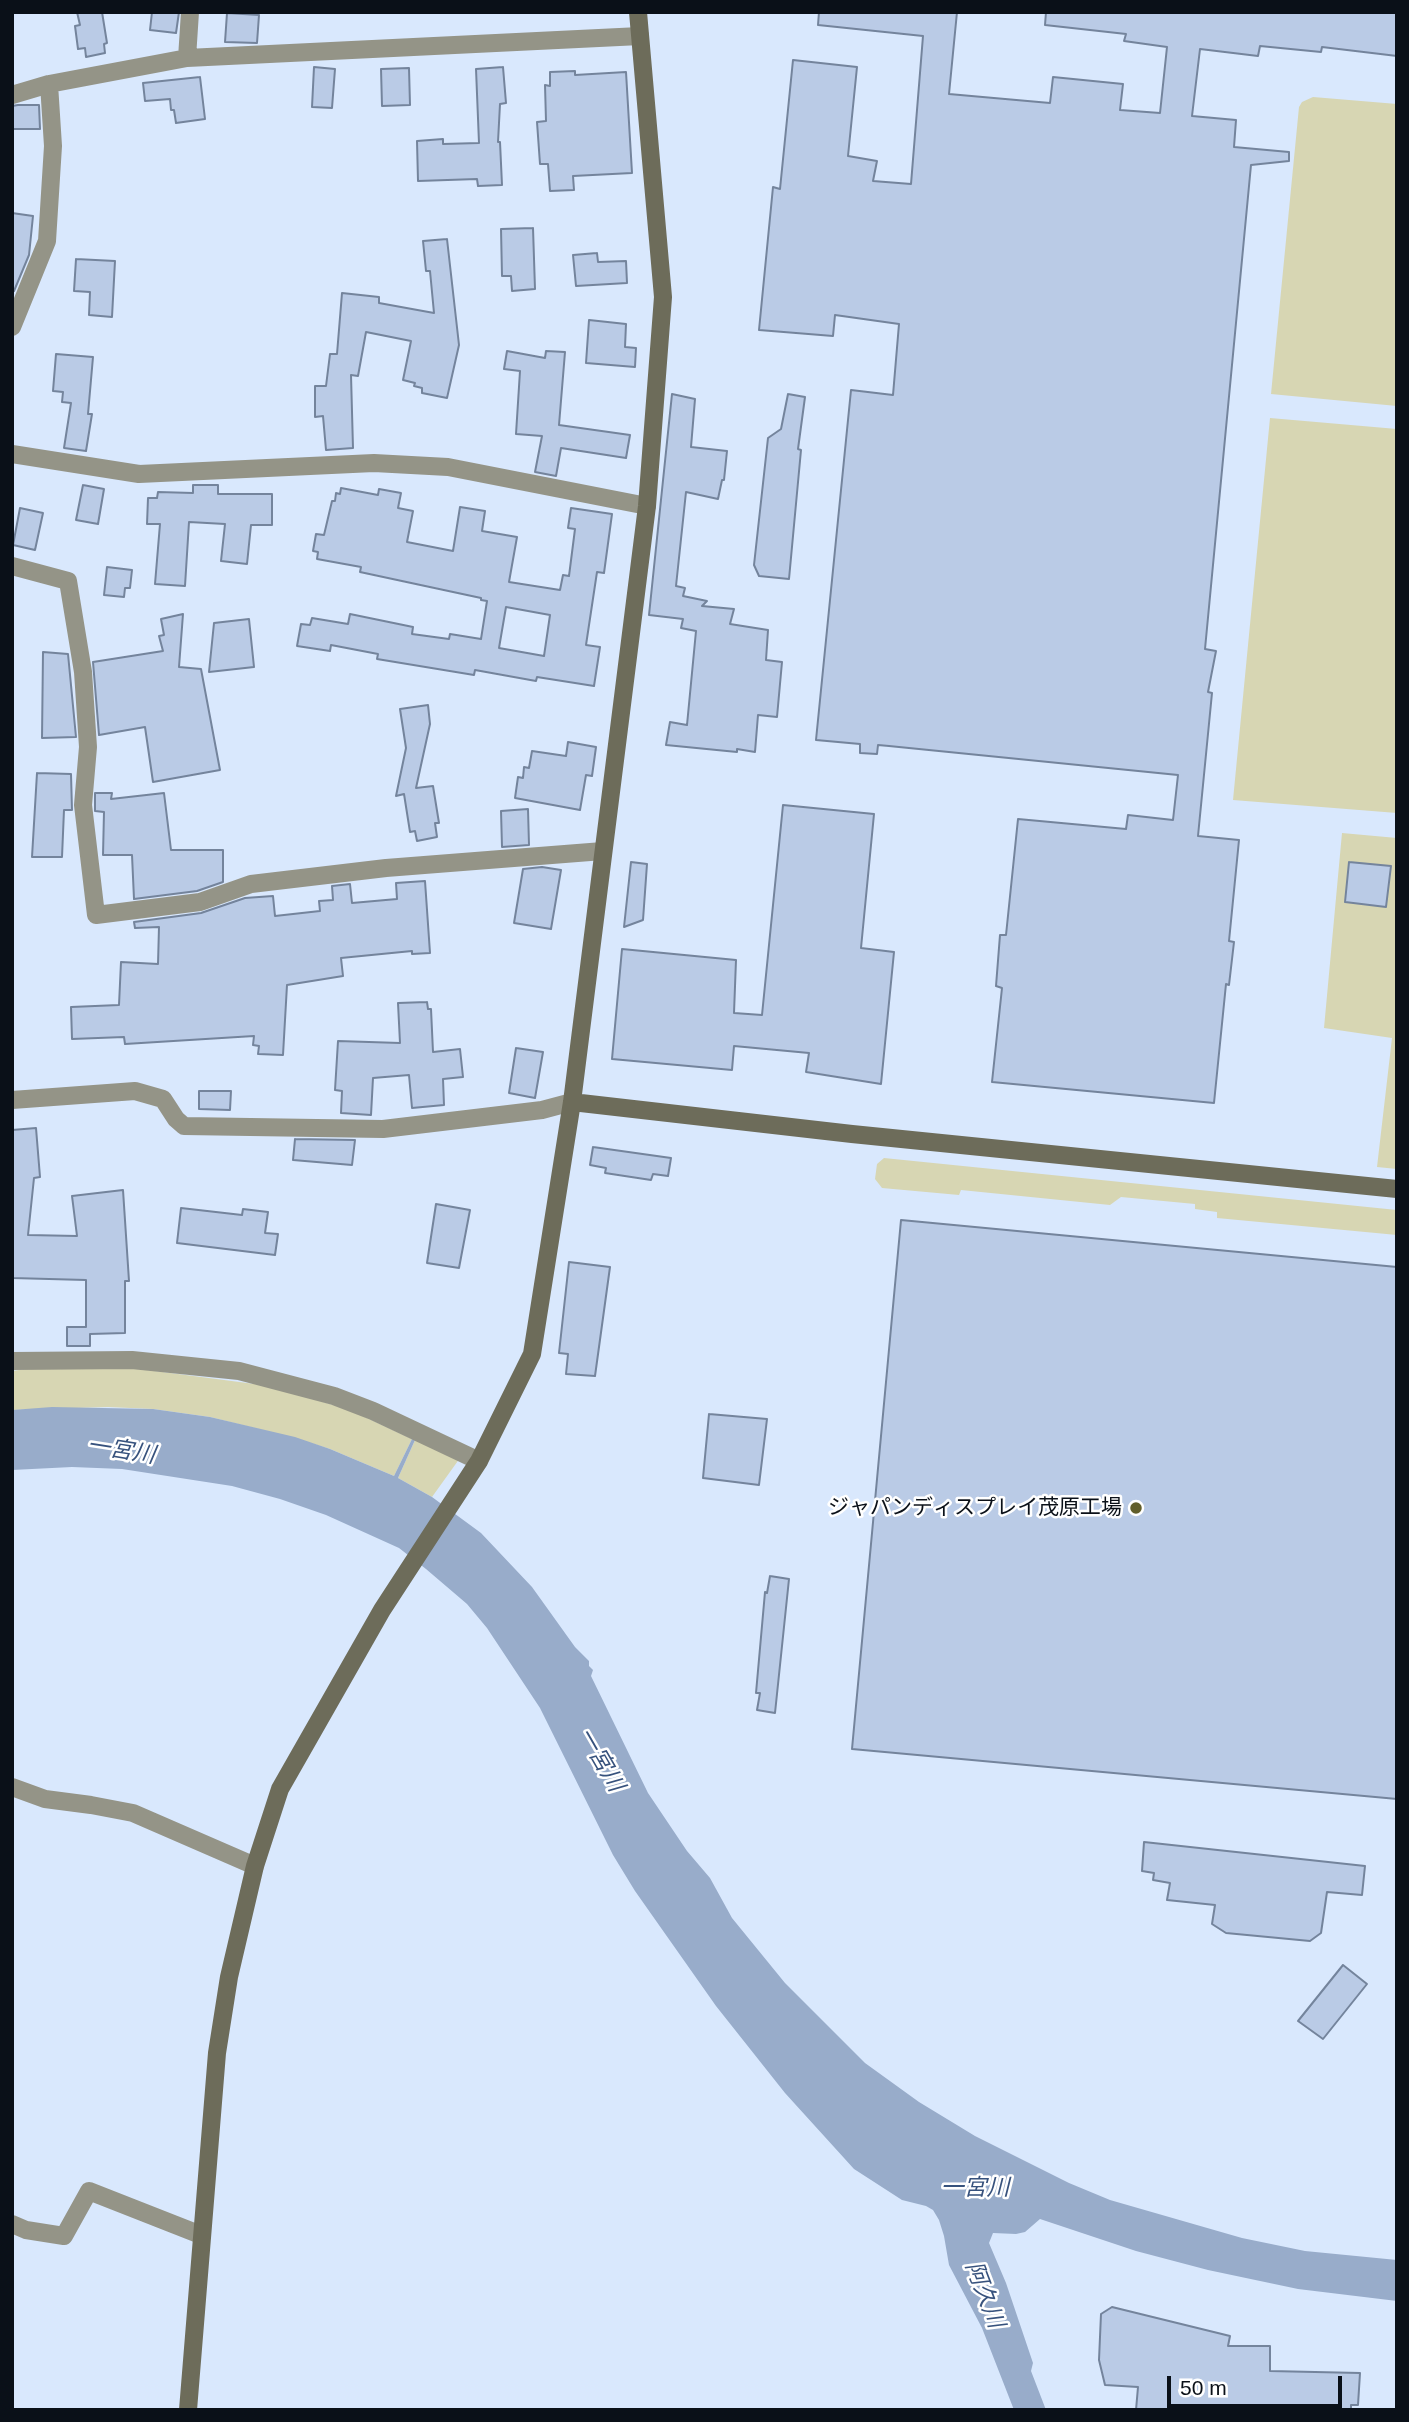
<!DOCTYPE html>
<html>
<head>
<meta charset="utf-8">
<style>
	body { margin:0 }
	#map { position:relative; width:1409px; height:2422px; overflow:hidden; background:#d9e8fd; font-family:Helvetica,sans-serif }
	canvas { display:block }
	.frame { position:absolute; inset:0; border:14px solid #0a1018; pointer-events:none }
	.scale { position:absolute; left:1167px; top:2376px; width:175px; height:32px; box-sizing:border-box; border:4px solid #0a1018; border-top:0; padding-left:9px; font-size:21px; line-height:24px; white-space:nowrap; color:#0a1018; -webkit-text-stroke:5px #fff; paint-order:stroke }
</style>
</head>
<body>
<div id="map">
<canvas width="1409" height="2422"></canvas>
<div class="frame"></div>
<div class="scale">50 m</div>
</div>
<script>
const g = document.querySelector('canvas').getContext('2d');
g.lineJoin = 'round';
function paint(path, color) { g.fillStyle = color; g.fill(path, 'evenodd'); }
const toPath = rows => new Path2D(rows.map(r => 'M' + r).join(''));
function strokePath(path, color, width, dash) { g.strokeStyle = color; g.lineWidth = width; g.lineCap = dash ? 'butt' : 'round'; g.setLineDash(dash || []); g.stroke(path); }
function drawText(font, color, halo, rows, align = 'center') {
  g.font = font + ' Helvetica,"Noto Sans JP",sans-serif'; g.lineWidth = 5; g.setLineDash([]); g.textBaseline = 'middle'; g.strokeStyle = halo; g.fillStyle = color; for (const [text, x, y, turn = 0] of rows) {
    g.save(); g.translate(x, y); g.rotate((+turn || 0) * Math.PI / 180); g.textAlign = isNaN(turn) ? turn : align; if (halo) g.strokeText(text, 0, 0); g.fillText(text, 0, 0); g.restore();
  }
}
paint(toPath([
	[1313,97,1397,104,1397,406,1271,394,1299,107,1302,102],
	[1270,418,1397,429,1397,813,1233,800],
	[1342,833,1397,838,1397,1169,1377,1167,1392,1038,1324,1028],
	[884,1158,1397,1210,1397,1235,1217,1218,1217,1212,1195,1209,1195,1204,1121,1197,1110,1205,961,1190,959,1195,882,1188,875,1179,877,1164],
	[47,1366,132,1368,270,1386,350,1410,412,1439,394,1476,330,1449,295,1438,210,1417,153,1409,108,1407,12,1410,12,1371],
	[415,1440,460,1458,432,1497,398,1478]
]), '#d7d6b3');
paint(toPath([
	[52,1407,153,1409,210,1417,295,1437,330,1449,394,1476,412,1439,415,1440,398,1478,432,1497,481,1533,532,1587,575,1647,589,1661,589,1666,593,1670,591,1676,648,1793,687,1851,710,1878,732,1918,785,1983,865,2063,919,2102,975,2136,1069,2183,1110,2200,1242,2238,1305,2251,1397,2260,1397,2301,1298,2289,1208,2270,1136,2251,1040,2219,1025,2232,1016,2234,993,2233,989,2243,1006,2283,1033,2363,1031,2371,1046,2410,1014,2410,982,2328,949,2265,944,2236,939,2220,933,2210,926,2206,902,2200,854,2169,785,2093,716,2006,635,1891,613,1855,540,1708,487,1628,467,1604,426,1569,399,1548,326,1515,280,1499,232,1486,122,1469,72,1467,12,1470,12,1410]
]), '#98acca');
const building = toPath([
	[77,12,102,12,107,43,104,44,105,53,86,57,85,48,78,49,75,26,80,25,77,12],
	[152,12,179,12,176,33,150,30,152,12],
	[819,12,957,12,949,94,1050,103,1053,77,1123,84,1120,110,1160,113,1167,47,1124,41,1126,34,1045,25,1046,12,1397,12,1397,56,1322,47,1321,52,1260,46,1258,56,1200,49,1192,116,1236,120,1234,147,1289,152,1289,161,1251,165,1205,649,1216,651,1208,692,1212,693,1198,836,1239,840,1229,941,1234,942,1229,985,1226,984,1214,1103,992,1082,1002,988,996,986,1000,935,1006,935,1018,819,1126,829,1128,815,1173,820,1178,775,889,746,878,745,877,754,860,753,860,744,816,740,851,390,893,395,899,324,835,315,833,336,759,330,773,187,780,189,793,60,857,67,848,156,877,161,873,181,911,184,923,36,818,25,819,12],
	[227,13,259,15,257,43,225,42,227,13],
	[314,67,335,69,332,108,312,107,314,67],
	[503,67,506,103,500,104,498,142,500,142,502,185,478,186,477,179,418,181,417,141,443,139,443,144,479,143,476,69,503,67],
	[409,68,410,105,382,106,381,69,409,68],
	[575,71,575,75,626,72,632,173,573,176,574,190,550,191,548,164,540,164,537,122,546,121,545,85,550,86,550,72,575,71],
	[200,77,205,119,176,123,174,110,171,110,170,99,145,101,143,83,200,77],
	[18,105,39,105,40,129,12,129,12,106,18,105],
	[12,213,33,216,29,255,14,291,12,291,12,213],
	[533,228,535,289,512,291,511,276,502,276,501,229,533,228],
	[447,239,459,345,447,398,422,393,422,388,414,386,415,383,403,380,411,341,366,332,358,376,351,375,353,448,326,450,323,416,315,417,315,386,326,386,330,354,337,354,342,293,379,297,379,303,434,313,430,271,426,271,423,241,447,239],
	[597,253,598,262,626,261,627,283,576,286,573,255,597,253],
	[76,259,115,261,112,317,89,315,90,292,74,291,76,259],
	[589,320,626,324,625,347,636,348,635,367,586,363,589,320],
	[507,351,545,358,546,351,565,352,559,425,630,435,626,458,561,448,556,476,535,472,542,436,516,434,520,371,504,369,507,351],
	[56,354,93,357,88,414,92,414,86,451,64,448,71,403,62,402,63,392,53,391,56,354],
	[672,394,695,399,691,447,727,451,724,480,722,480,718,499,686,492,676,586,685,588,683,596,707,601,702,606,734,609,730,624,768,630,766,660,782,662,777,717,758,715,755,752,737,749,737,752,666,745,670,722,687,725,696,631,681,628,683,619,649,615,672,394],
	[788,394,805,397,798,449,801,450,789,579,759,576,754,565,768,438,781,429,788,394],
	[83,485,104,489,98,524,76,520,83,485],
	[193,485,218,485,218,494,272,494,272,525,251,525,247,564,221,561,225,524,189,522,185,586,155,584,160,524,147,524,148,498,157,498,158,492,193,493,193,485],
	[341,488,378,495,379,489,401,493,398,508,413,511,407,542,453,551,460,507,485,511,482,531,517,537,509,582,560,590,563,575,569,576,575,529,568,528,571,508,612,514,604,573,597,572,586,645,600,647,594,686,537,677,536,681,475,670,474,675,377,659,378,654,331,645,330,651,297,646,301,624,310,625,312,618,348,624,350,614,413,627,412,634,449,639,450,634,481,639,487,601,481,600,481,598,360,572,361,567,317,559,318,552,313,551,316,534,324,535,332,501,335,501,336,493,340,494,341,488],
	[506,607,550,615,544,656,499,648,506,607],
	[20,508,43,513,35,550,13,545,20,508],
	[107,567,132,570,130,588,125,588,124,597,104,595,107,567],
	[183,614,179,667,201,669,220,770,153,782,145,727,99,735,93,662,163,651,159,636,164,635,161,619,183,614],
	[249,619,254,667,209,672,214,623,249,619],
	[43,652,68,654,76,737,42,738,43,652],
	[428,705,430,724,416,788,433,786,439,823,435,823,437,837,417,841,415,831,410,832,404,794,396,796,406,748,400,709,428,705],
	[568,742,596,747,592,776,586,775,580,810,515,798,518,777,523,778,524,767,529,768,532,751,566,756,568,742],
	[37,773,71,774,72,810,64,810,62,857,32,857,37,773],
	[95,793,112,793,111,799,164,793,171,850,223,850,223,882,197,891,134,899,132,855,103,855,104,812,95,811,95,793],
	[783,805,874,814,861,948,894,952,881,1084,806,1072,809,1053,734,1046,732,1070,612,1059,622,949,736,960,734,1013,762,1015,783,805],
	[528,809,529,845,502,847,501,811,528,809],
	[631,862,647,864,643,920,624,927,631,862],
	[1349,862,1391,866,1386,907,1345,902,1349,862],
	[542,867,561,870,551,929,514,923,523,869,542,867],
	[425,881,430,953,412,954,412,951,341,958,343,976,287,985,283,1055,258,1054,259,1046,253,1045,254,1036,125,1044,124,1037,72,1039,71,1007,119,1005,121,962,158,964,159,927,135,928,134,922,201,913,245,898,273,896,275,916,320,911,319,901,333,900,332,886,350,884,352,903,397,899,396,883,425,881],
	[427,1002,428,1009,431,1009,433,1052,460,1049,463,1077,443,1079,444,1105,412,1108,409,1075,373,1078,371,1115,341,1113,342,1091,335,1090,338,1041,400,1043,398,1003,427,1002],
	[516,1048,543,1052,535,1098,509,1093,516,1048],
	[199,1091,231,1091,230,1110,199,1109,199,1091],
	[36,1128,40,1177,34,1178,28,1235,77,1236,72,1196,123,1190,129,1281,125,1281,125,1333,90,1334,90,1346,67,1346,67,1327,86,1327,86,1280,12,1278,12,1130,36,1128],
	[295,1139,355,1140,352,1165,293,1160,295,1139],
	[593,1147,671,1158,668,1176,653,1174,651,1180,605,1173,606,1168,590,1165,593,1147],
	[436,1204,470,1210,459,1268,427,1263,436,1204],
	[181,1208,242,1215,243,1209,268,1212,265,1233,278,1234,275,1255,177,1243,181,1208],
	[901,1220,1397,1267,1397,1799,852,1749,901,1220],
	[569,1262,610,1267,595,1376,566,1374,568,1354,559,1353,569,1262],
	[709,1414,767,1419,759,1485,703,1478,709,1414],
	[770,1576,789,1579,775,1713,757,1710,760,1693,756,1693,765,1592,767,1593,770,1576],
	[1144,1842,1365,1866,1362,1895,1327,1892,1321,1933,1310,1941,1226,1933,1212,1924,1215,1905,1167,1900,1170,1883,1153,1880,1154,1873,1142,1871,1144,1842],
	[1343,1965,1367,1984,1323,2039,1298,2021,1343,1965],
	[1112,2307,1230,2336,1228,2346,1270,2346,1270,2371,1360,2373,1358,2405,1351,2405,1351,2410,1136,2410,1138,2387,1105,2385,1099,2360,1101,2314,1112,2307]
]);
paint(building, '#bacbe6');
strokePath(building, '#74849c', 2);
strokePath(toPath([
	[187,58,190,12],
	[12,95,49,84,187,58,640,36],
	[12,327,47,241,53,146,49,84],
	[12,454,139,474,374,463,448,467,647,506],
	[12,566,68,581,83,672,88,747,83,805,96,915,200,902,251,884,386,868,603,851],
	[12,1100,135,1091,163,1099,176,1119,184,1126,383,1129,542,1110,572,1102],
	[12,1361,132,1360,239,1371,334,1396,373,1411,479,1461],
	[12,1787,45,1799,91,1805,133,1813,255,1866],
	[12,2224,26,2230,64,2236,89,2191,201,2235]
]), '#949487', 18);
strokePath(toPath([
	[572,1102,852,1134,1397,1189],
	[188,2410,217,2053,229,1977,255,1866,280,1789,382,1610,479,1461,532,1354,572,1102,647,506,663,297,638,12]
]), '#6d6c5a', 18);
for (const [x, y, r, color] of [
	[1136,1508,7,"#615e2b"]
]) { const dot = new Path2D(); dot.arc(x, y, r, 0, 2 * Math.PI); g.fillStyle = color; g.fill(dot); strokePath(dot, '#fff', 2.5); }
drawText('21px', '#0a1018', '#fff', [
	["ジャパンディスプレイ茂原工場",1122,1508]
], 'right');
drawText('italic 23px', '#37527d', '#fff', [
	["一宮川",121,1451,9],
	["一宮川",600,1760,60],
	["一宮川",975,2189],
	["阿久川",984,2295,69]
]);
</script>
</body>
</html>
